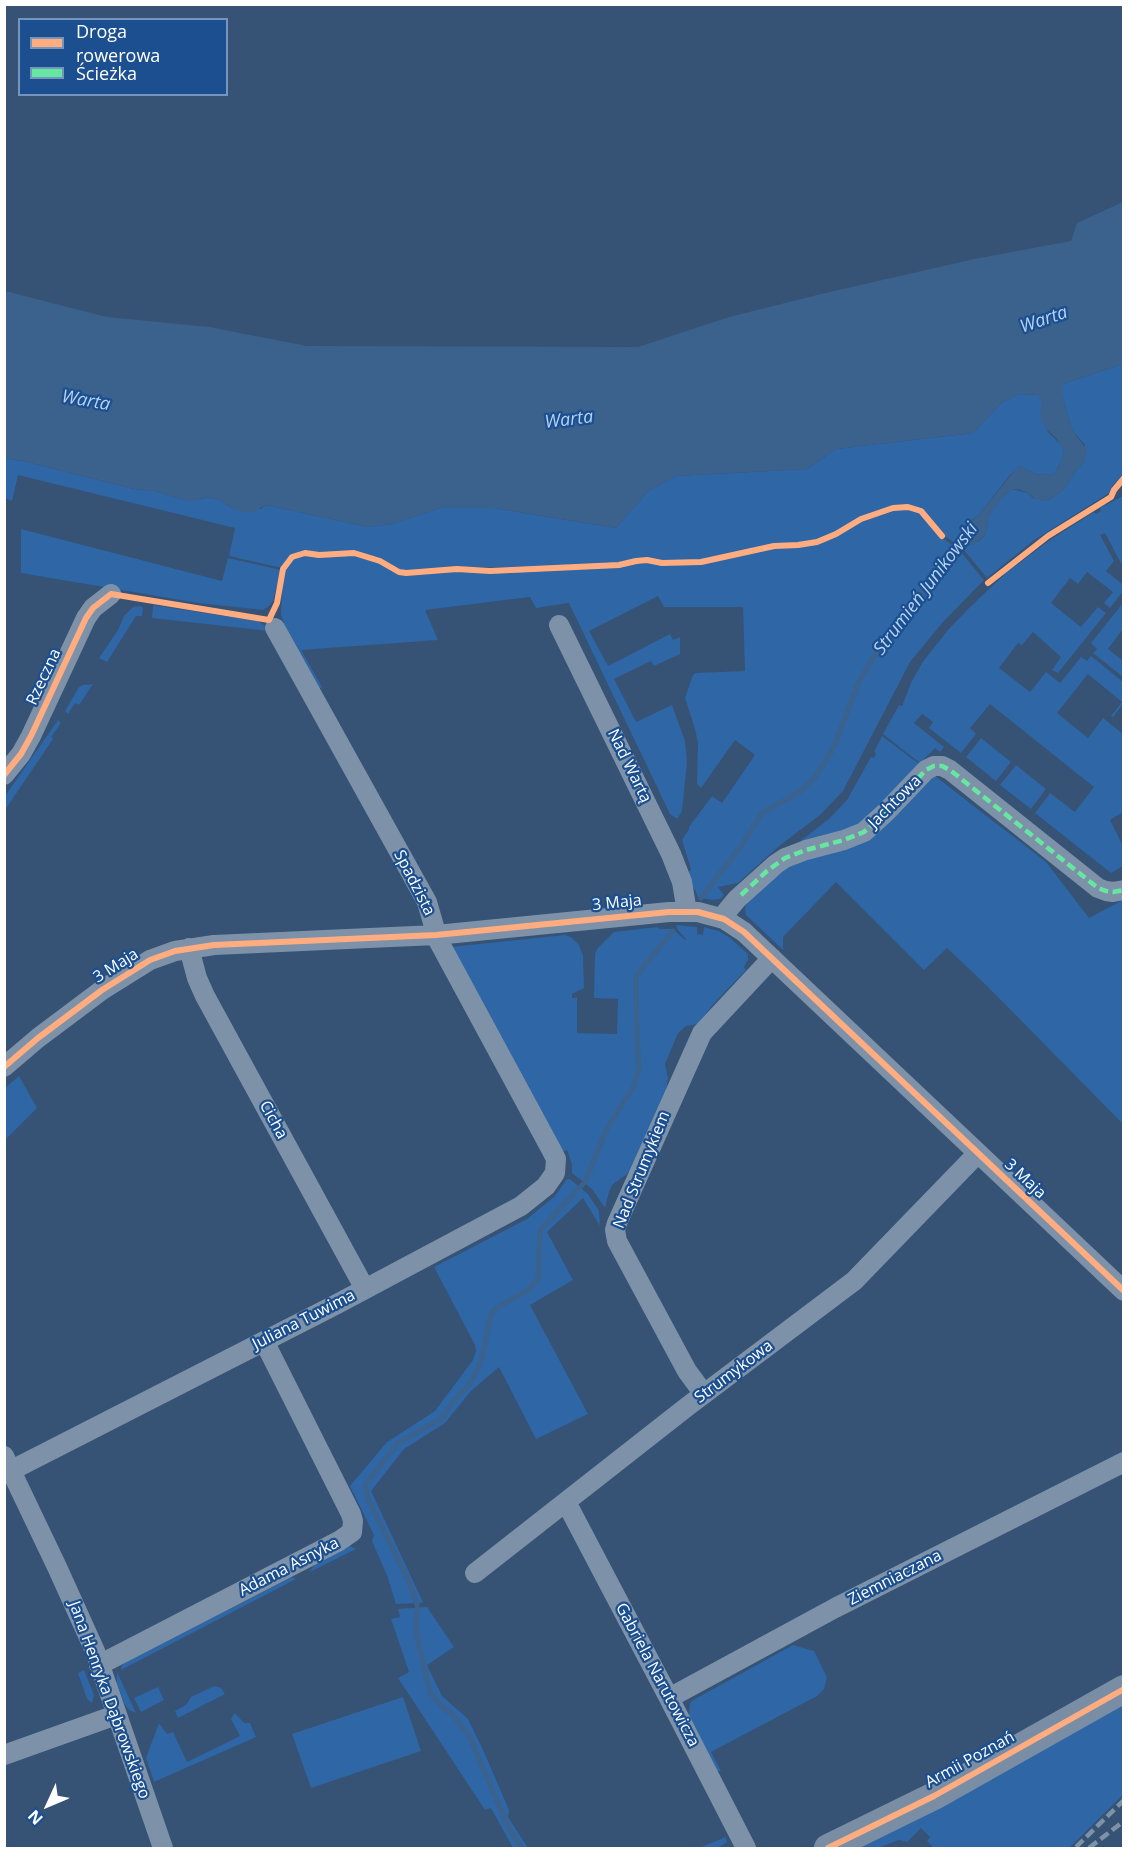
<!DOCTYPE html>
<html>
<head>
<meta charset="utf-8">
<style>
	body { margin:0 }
	#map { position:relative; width:1128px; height:1853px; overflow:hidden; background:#365274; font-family:"Open Sans",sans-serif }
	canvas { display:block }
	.frame { position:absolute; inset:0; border:6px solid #fff; pointer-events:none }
	.legend { position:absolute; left:18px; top:18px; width:210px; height:78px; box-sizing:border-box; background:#1b4f8f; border:2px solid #7695bc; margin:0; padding:8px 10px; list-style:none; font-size:18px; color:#fff }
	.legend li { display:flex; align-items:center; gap:12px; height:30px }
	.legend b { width:30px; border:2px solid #7695bc }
	.north { position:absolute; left:18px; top:1775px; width:60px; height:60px; -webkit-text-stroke:4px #1b4f8f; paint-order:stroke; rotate:226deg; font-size:16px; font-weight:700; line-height:24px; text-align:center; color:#fff }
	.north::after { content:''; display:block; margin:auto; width:21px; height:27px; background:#fff; clip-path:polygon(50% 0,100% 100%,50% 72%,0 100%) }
</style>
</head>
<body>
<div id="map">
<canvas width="1128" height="1853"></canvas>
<div class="frame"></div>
<ul class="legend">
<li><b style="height:8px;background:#ffac80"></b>Droga rowerowa</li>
<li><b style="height:8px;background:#66e7a1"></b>Ścieżka</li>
</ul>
<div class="north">N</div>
</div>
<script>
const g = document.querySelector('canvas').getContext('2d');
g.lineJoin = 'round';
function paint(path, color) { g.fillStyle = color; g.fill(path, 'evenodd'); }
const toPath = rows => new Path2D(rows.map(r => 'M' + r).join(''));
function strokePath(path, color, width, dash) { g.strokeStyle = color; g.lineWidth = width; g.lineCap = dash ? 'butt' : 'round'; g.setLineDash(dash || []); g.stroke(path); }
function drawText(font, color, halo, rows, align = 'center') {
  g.font = font + ' "Open Sans",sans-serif'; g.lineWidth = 4.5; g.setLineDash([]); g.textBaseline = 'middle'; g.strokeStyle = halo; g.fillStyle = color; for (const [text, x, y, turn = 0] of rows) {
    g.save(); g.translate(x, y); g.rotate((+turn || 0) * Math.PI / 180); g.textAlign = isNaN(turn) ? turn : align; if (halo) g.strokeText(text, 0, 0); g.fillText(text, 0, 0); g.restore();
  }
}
paint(toPath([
	[1123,364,1122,475,1113,485,1109,493,1033,541,987,578,964,550,968,546,979,541,984,536,987,529,988,517,999,501,1012,489,1028,493,1033,498,1045,501,1052,498,1065,488,1074,473,1085,460,1085,445,1073,431,1067,414,1063,398,1063,384],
	[1019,394,1039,395,1043,406,1041,419,1048,432,1062,446,1064,451,1062,461,1055,472,1051,475,1035,474,1020,466,1010,475,978,516,968,522,955,543,943,535,921,510,908,506,893,506,861,518,835,533,817,540,798,544,773,545,701,561,663,561,647,559,636,559,618,564,618,567,636,562,647,561,663,564,702,563,775,548,798,547,818,543,837,535,862,520,894,509,909,509,920,512,942,537,953,546,939,572,961,552,984,580,943,622,910,662,843,791,820,815,779,846,738,883,718,887,724,895,720,899,711,900,698,897,694,888,691,889,687,875,691,869,682,840,689,829,689,827,712,796,722,803,755,755,735,740,701,788,697,784,698,743,695,729,685,698,693,675,696,673,745,671,743,607,664,607,658,596,589,631,608,666,670,634,673,640,680,637,680,654,654,666,651,661,614,679,636,722,672,705,685,741,687,763,682,811,677,819,670,814,569,603,536,608,530,597,425,610,438,640,301,650,322,687,319,689,285,627,281,614,282,588,285,570,293,560,305,555,319,557,353,556,378,562,398,574,406,575,457,571,490,572,517,571,515,567,457,567,444,569,428,568,406,571,401,570,380,558,354,552,318,553,306,551,291,556,282,568,229,556,235,528,18,475,12,501,5,498,5,458,27,462,134,489,155,491,183,500,202,499,207,497,219,500,234,509,261,509,266,505,368,527,391,524,441,508,494,508,616,528,648,491,676,476,807,469,836,449,973,433,1001,403],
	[1123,496,1123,567,1105,533,1100,535,1114,561,1106,571,1123,585,1123,591,1110,608,1104,603,1113,592,1087,572,1078,584,1070,578,1051,603,1081,627,1098,607,1106,613,1058,673,1052,670,1061,657,1033,632,1022,645,1018,643,999,668,1030,692,1046,672,1060,683,1081,657,1087,661,1091,656,1123,682,1123,704,1113,717,1111,716,1122,702,1088,674,1057,713,1088,738,1103,718,1123,734,1123,812,1110,820,1123,846,1123,866,1111,873,1035,813,1050,793,1075,812,1094,787,990,704,970,728,976,734,961,753,929,728,933,722,922,714,914,723,944,747,940,752,935,748,920,763,883,734,899,705,902,706,911,683,922,663,948,630,969,608,1006,573,1050,540,1094,512,1096,514,1101,511,1100,508],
	[21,529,222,581,228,558,281,570,273,601,269,606,263,610,198,603,21,573],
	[1123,603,1123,629,1108,649,1123,661,1123,677,1093,653,1097,649,1091,643],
	[153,605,257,621,263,624,269,631,152,618],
	[139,606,143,607,142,616,136,616,107,662,99,658,118,630,124,616,133,607],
	[83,685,93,684,79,705,75,703,68,714,65,711,79,687],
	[58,720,61,723,51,737,53,739,5,810,5,796],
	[882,736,919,764,863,822,850,829,794,846,830,818,847,800,871,757,874,758,876,753,874,752],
	[981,738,1011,762,996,781,966,757],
	[1016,765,1046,789,1031,809,1000,785],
	[935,776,1046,862,1089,918,1123,900,1123,1124,986,985,947,948,924,970,836,882,783,937,783,950,746,915,745,909,746,903,785,869,802,861],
	[676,925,697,927,697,934,703,935,704,927,719,931,730,938,748,954,748,960,744,967,746,970,715,1002,698,1024,686,1026,678,1033,665,1064,668,1078,666,1090,631,1168,627,1174,612,1185,609,1192,605,1208,592,1189,572,1173,572,1164,567,1150,561,1152,451,947,565,935,571,937,579,945,583,955,584,988,572,994,572,998,577,998,577,1033,617,1034,618,999,594,998,595,954,597,949,614,932,658,927,659,929,673,929,685,940,686,939,677,929],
	[19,1076,37,1108,5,1140,5,1088],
	[567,1179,570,1179,588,1194,599,1211,600,1226,583,1198,547,1232,573,1280,530,1305,588,1414,536,1439,499,1367,471,1391,445,1423,404,1449,371,1491,423,1602,421,1603,396,1604,388,1578,372,1541,374,1535,350,1486,387,1442,435,1411,473,1360,476,1351,475,1345,434,1267,527,1219,555,1196],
	[350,1546,356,1549,310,1572,314,1565],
	[292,1577,296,1579,121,1670,122,1665,128,1661],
	[427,1607,454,1647,427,1665,442,1696,468,1719,484,1752,509,1810,508,1817,528,1848,513,1848,491,1808,485,1810,398,1678,409,1672,391,1619,400,1617,398,1609],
	[793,1645,814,1651,827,1677,824,1689,817,1696,711,1752,721,1771,717,1771,687,1718,689,1716,690,1703,695,1699],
	[84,1670,94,1695,92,1703,87,1699,78,1673],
	[117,1672,136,1713,129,1710,124,1703,117,1684],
	[214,1686,221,1688,225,1694,178,1718,175,1711,187,1704,191,1697],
	[158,1687,164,1700,141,1712,134,1698],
	[403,1697,421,1751,311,1788,292,1734],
	[1123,1701,1123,1795,1069,1848,934,1848,927,1841,930,1837,921,1828,907,1842,899,1840,878,1848,854,1848],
	[235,1713,244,1723,250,1723,256,1737,154,1782,146,1758,159,1723,167,1734,173,1732,187,1762,240,1736,231,1719],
	[726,1837,727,1842,718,1848,699,1848]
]), '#2f66a5');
paint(toPath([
	[1123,202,1123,364,1063,384,1063,398,1067,414,1073,431,1087,450,1085,460,1074,473,1065,488,1052,498,1045,501,1037,500,1028,493,1018,489,1012,489,1006,494,988,517,987,529,984,536,974,544,968,546,938,574,964,527,978,516,1015,470,1020,466,1035,474,1051,475,1059,467,1064,451,1056,438,1045,428,1041,419,1040,409,1043,406,1038,395,1019,394,1001,403,973,433,836,449,807,469,676,476,648,491,616,528,494,508,441,508,391,524,368,527,266,505,254,512,243,512,234,509,219,500,207,497,193,501,183,500,155,491,134,489,27,462,5,458,5,291,107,317,209,327,307,346,638,347,729,317,821,294,974,259,1071,241,1077,223]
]), '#3b618d');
strokePath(toPath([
	[701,898,741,846,762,813,799,792,816,776,834,747,858,683,891,629,942,568],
	[417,1605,409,1582,368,1499,365,1485,398,1443,441,1419,444,1415,453,1401,469,1385,477,1370,483,1354,491,1314,499,1306,527,1291,538,1279,540,1230,585,1182,606,1130,634,1086,639,1067,637,1043,636,976,673,931],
	[417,1609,416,1632,430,1692,441,1706,453,1715,470,1738,506,1822,515,1838,522,1848]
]), '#3b618d', 5);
strokePath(toPath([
	[559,625,671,854,682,882,687,912],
	[4,775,21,754,31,736,86,618,93,608,111,594],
	[724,919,727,911,737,899,776,864,785,858,806,850,844,840,864,832,886,812,926,770,934,766,942,766,950,770,1098,888,1106,891,1113,892,1124,890],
	[189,948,197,978,205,996,365,1289],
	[4,1067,38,1038,102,990,150,960,175,951,214,945,436,935,669,912,698,912,724,919,744,932,1124,1291],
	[704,1394,687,1371,617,1241,615,1230,617,1223,702,1033,772,958],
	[4,1456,57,1567,95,1651,163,1848],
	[12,1470,337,1304,521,1206,546,1186,555,1173,556,1159,552,1151,438,940,427,902,275,628],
	[566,1502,669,1698,746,1848],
	[475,1573,688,1406,854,1281,978,1153],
	[99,1665,339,1541,352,1532,353,1521,351,1514,264,1341],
	[669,1698,835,1608,1124,1462],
	[4,1755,116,1715]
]), '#7d92a8', 20);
strokePath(toPath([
	[828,1848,934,1796,1124,1689]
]), '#798da4', 28);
strokePath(toPath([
	[1076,1847,1124,1800],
	[1089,1848,1124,1821]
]), '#7e92a7', 4.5, [10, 4.5]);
strokePath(toPath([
	[741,895,767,871,785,858,806,850,844,840,864,832,886,812,926,770,934,766,942,766,950,770,1098,888,1106,891,1113,892,1124,890]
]), '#66e7a1', 4.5, [9, 4.5]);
strokePath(toPath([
	[988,583,1048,536,1111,497,1114,490,1124,478],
	[4,775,21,754,31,736,86,618,93,608,111,594,269,620,277,603,283,569,292,557,305,553,319,555,354,553,380,561,399,572,406,573,457,569,490,571,619,565,636,561,647,560,662,563,701,562,774,546,798,545,817,542,836,534,861,519,893,508,908,507,921,511,942,536],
	[4,1067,38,1038,102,990,150,960,175,951,214,945,436,935,669,912,698,912,724,919,744,932,1124,1291],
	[828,1848,934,1796,1124,1689]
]), '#ffac80', 6);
drawText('16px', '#fff', '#1b4f8f', [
	["Rzeczna",44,677,-65],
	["Nad Wartą",629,766,64],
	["Jachtowa",895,802,-45],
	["Spadzista",414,883,63],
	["3 Maja",617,903,-6],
	["3 Maja",116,966,-32],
	["Cicha",273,1120,61],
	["Nad Strumykiem",642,1170,-68],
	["3 Maja",1025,1179,43],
	["Juliana Tuwima",304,1320,-27],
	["Strumykowa",734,1372,-37],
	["Adama Asnyka",289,1567,-27],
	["Ziemniaczana",895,1578,-27],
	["Gabriela Narutowicza",657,1675,62],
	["Jana Henryka Dąbrowskiego",109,1700,70],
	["Armii Poznań",970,1760,-29]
]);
drawText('italic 18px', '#b5d3f5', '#1b4f8f', [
	["Warta",1044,320,-19],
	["Warta",86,401,10],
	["Warta",569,420,-7],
	["Strumień Junikowski",926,589,-53]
]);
</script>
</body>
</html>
